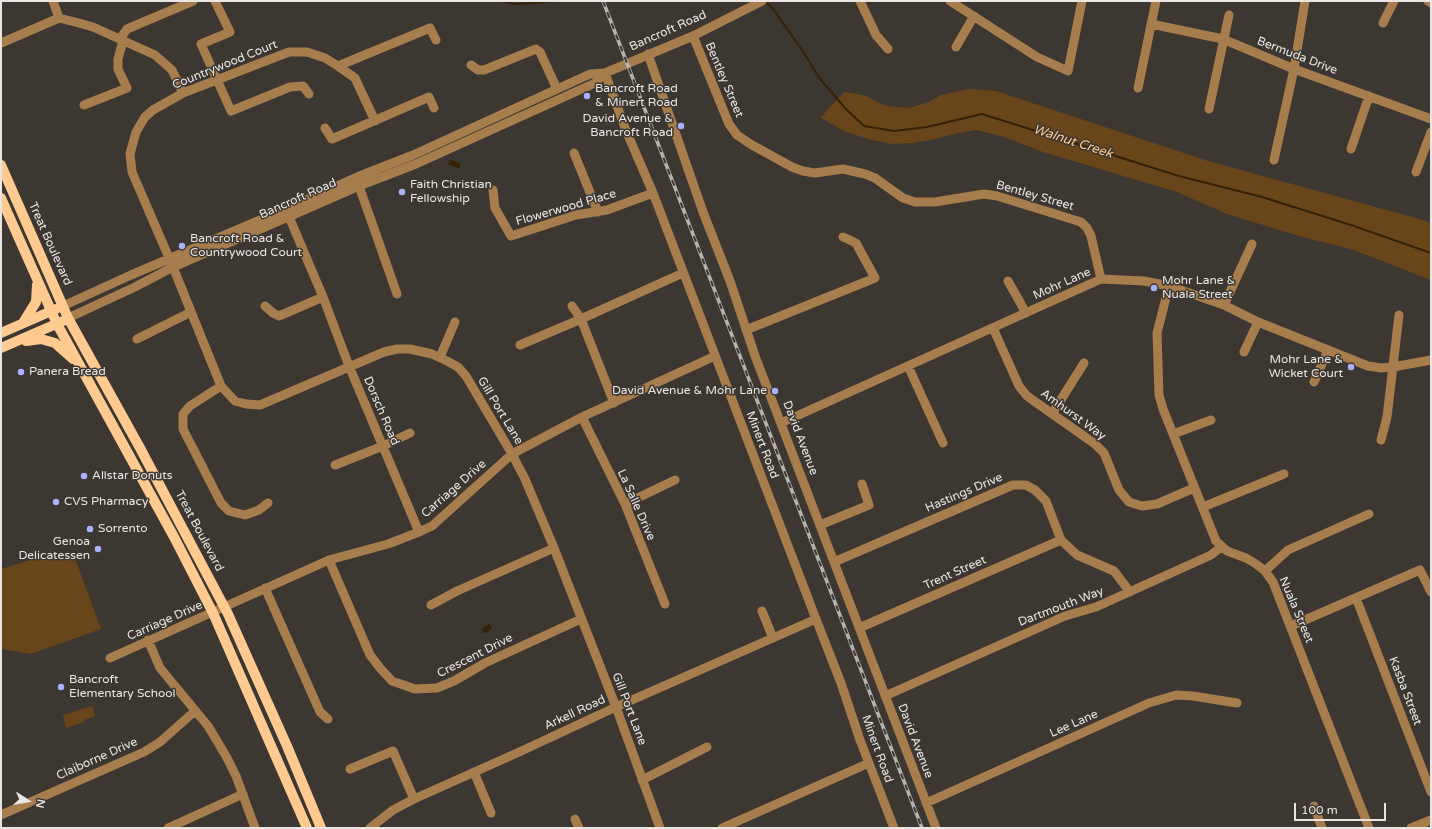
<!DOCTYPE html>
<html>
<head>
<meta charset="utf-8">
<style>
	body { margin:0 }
	#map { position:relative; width:1432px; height:829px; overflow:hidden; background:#3c3731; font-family:"Varela Round",sans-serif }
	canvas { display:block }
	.frame { position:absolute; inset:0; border:2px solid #eae6e3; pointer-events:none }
	.north { position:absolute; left:8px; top:781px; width:40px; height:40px; -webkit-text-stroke:3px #3c3731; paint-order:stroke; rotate:102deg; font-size:11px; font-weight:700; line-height:16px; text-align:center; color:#eae6e3 }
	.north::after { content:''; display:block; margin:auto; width:14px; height:18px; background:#eae6e3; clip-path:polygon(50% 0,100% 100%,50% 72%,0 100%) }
	.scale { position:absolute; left:1294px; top:803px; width:92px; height:18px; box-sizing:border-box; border:2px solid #eae6e3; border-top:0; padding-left:5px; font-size:12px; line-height:14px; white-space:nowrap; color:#eae6e3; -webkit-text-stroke:3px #3c3731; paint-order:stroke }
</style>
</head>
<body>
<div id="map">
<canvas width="1432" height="829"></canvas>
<div class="frame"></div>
<div class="north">N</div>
<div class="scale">100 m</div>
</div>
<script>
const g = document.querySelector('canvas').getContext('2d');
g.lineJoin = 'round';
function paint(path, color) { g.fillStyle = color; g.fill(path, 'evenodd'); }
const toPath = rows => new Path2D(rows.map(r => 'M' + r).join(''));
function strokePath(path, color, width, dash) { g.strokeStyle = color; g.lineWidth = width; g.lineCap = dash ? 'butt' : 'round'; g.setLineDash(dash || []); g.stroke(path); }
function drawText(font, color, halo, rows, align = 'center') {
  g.font = font + ' "Varela Round",sans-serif'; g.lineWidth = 3; g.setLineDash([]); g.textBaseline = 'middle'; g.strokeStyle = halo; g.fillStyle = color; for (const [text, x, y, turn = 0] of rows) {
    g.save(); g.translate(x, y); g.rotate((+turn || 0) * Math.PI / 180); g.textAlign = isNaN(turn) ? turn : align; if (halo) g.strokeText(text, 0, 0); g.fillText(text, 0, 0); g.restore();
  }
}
paint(toPath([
	[969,89,996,91,1208,161,1416,218,1431,223,1431,280,1351,249,1299,236,1227,214,1177,192,1043,152,1005,137,976,130,958,133,931,140,912,143,892,144,868,139,844,131,821,118,828,109,844,92,863,95,887,106,909,108,929,102,941,95],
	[50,554,74,556,101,629,31,654,1,649,1,569],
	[92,706,95,716,84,720,84,722,66,728,63,715]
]), '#69461a');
paint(toPath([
	[450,159,461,164,459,169,448,164],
	[489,624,491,626,492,628,488,632,484,633,482,631,483,627]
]), '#352106');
strokePath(toPath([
	[502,1,516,4,558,1],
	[765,1,773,9,802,50,820,79,846,109,864,126,894,131,927,127,982,114,1179,176,1262,197,1351,225,1431,253]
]), '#352106', 2);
strokePath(toPath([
	[53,1,59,18],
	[215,1,230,32,201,44,231,111,290,87,303,86,309,94],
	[860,1,876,35,888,49],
	[950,1,1037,57,1068,71,1082,1],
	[1428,1,1431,3],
	[1383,23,1394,1],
	[1151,24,1223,39,1294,69,1431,119],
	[693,36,729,124,737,135,752,145,792,167,803,171,815,173,843,169,865,174,875,178,903,198,915,202,935,202,984,194,997,196,1081,222,1087,228,1091,236,1101,279],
	[120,39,127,29,193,1],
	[1,43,59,18,79,23,93,27,155,55,172,70,183,93],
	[956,47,974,16],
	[648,54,703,212,730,281,755,356,936,828],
	[471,65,478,70,484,70,536,49,540,52,557,89],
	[338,66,430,28,436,40],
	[605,73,625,128,653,193,816,619,841,683,860,740,894,828],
	[1138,88,1156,1],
	[84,105,127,88,118,69,118,59,123,41],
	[1209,109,1229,15],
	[375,121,355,78,338,66,325,58,307,52,289,52,183,93,153,110,145,117,136,132,130,154,132,172,173,267,221,386,235,401,246,404,260,405,384,352,397,349,410,349,432,354,447,361,458,367,466,376,512,454,525,479,554,548,616,707,660,828],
	[325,128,332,139,429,97,434,108],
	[1351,149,1369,96],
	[574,153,598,212],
	[1274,160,1294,69,1305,1],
	[1416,172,1431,132],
	[359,186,397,294],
	[493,190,495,208,511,236,576,215,607,210,653,193],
	[287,212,323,297,349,366,419,532],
	[1008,281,1026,313],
	[1169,286,1157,333,1159,395,1163,409,1216,541,1227,551,1246,558,1256,564,1265,571,1273,582,1369,828],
	[1224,305,1252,244],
	[63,306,131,275,286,209,357,177,413,155,590,74,605,73,693,36,762,1],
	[265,306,273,313,279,316,323,297],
	[572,306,581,319,614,403],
	[68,318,135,287,173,267,359,186,416,164,595,83,605,73],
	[993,328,1019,386,1027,396,1095,444,1104,453,1119,490,1129,502,1142,506,1157,504,1194,488],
	[746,330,875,278,856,243,843,237],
	[137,339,191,312],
	[520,345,581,319,683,273],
	[1244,352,1258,322],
	[440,357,455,322],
	[908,366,943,443],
	[1314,382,1328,350],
	[221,386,190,406,183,414,183,429,221,503,229,511,245,515,259,510,268,503],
	[1052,414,1084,363],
	[582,417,625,504,665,604],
	[781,423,1101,279,1144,281,1169,286,1224,305,1258,322,1368,366,1381,368,1393,367,1431,360],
	[1173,434,1211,420],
	[1381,440,1387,417,1399,315],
	[335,465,383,446,410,433],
	[625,504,675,480],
	[1203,507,1284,474],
	[820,525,869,505,862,484],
	[329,560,370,655,380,668,392,681,415,689,437,688,454,681,485,663,581,619],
	[834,562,1013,485,1026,485,1035,490,1046,501,1061,540,1077,555,1114,571,1130,592],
	[1265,571,1288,550,1369,514],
	[265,588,320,712,328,719],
	[1356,598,1431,792],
	[431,605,457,591,554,548],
	[762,611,773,638],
	[1291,626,1420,570,1431,592],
	[859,628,1061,540],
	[148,640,160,668,208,726,226,756,236,776,255,828],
	[110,658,329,560,388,544,419,532,432,526,512,454,582,417,715,356],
	[885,696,1065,616,1096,607,1211,555,1221,547],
	[350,769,393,751,414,799],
	[474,772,491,813],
	[642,780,707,747],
	[926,803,1149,703,1176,695,1193,696,1237,703],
	[1314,806,1322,828],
	[1,815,144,752,160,742,195,711],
	[575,819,579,828],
	[168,828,243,794],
	[370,828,393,810,414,799,517,753,616,707,816,619],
	[722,828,869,763],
	[1411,828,1431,820]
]), '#a77d4d', 9);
strokePath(toPath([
	[1,165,68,318,140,448,228,614,287,746,321,828],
	[1,198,57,324,174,537,213,613,307,828],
	[23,323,36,302,37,285],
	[1,333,56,309],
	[26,341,41,339,55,343,73,359],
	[1,348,63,321]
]), '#feca90', 10);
const rail = toPath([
	[603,1,922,828]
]);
strokePath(rail, '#b6b2ae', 3.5);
strokePath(rail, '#3c3731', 2, [6]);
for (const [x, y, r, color] of [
	[587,96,4,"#a9b0fc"],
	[681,126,4,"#a9b0fc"],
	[402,192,4,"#a9b0fc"],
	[182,246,4,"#a9b0fc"],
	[1154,288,4,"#a9b0fc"],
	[1351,367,4,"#a9b0fc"],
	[21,372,4,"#a9b0fc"],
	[775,391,4,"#a9b0fc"],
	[84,476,4,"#a9b0fc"],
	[56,502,4,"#a9b0fc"],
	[90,529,4,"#a9b0fc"],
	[98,549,4,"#a9b0fc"],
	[61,687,4,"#a9b0fc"]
]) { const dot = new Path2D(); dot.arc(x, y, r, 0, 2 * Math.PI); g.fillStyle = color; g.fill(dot); strokePath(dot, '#3c3731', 1.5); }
drawText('12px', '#eae6e3', '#3c3731', [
	["Bancroft Road",668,31,-24],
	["Bermuda Drive",1297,56,21],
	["Countrywood Court",225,65,-22],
	["Bentley Street",724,80,67],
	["Bentley Street",1035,196,16],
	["Bancroft Road",298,199,-24],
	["Flowerwood Place",566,208,-16],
	["Treat Boulevard",50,244,66],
	["Mohr Lane",1062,284,-24],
	["Dorsch Road",381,411,67],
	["Gill Port Lane",500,411,59],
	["Amhurst Way",1073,415,36],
	["David Avenue",800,438,69],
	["Minert Road",762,445,69],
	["Carriage Drive",454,489,-41],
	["Hastings Drive",964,493,-23],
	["La Salle Drive",636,505,66],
	["Treat Boulevard",199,531,62],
	["Trent Street",955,573,-24],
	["Dartmouth Way",1061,607,-21],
	["Nuala Street",1296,610,67],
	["Carriage Drive",165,621,-24],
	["Crescent Drive",475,656,-27],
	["Kasba Street",1405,691,69],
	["Gill Port Lane",629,709,69],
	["Arkell Road",575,713,-25],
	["Lee Lane",1074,724,-24],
	["David Avenue",915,741,69],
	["Minert Road",877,749,70],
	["Claiborne Drive",97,759,-24]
]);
drawText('12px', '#eae6e3', '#3c3731', [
	["Bancroft Road",595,89],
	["& Minert Road",595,103],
	["David Avenue &",673,119,"right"],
	["Bancroft Road",673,133,"right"],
	["Faith Christian",410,185],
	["Fellowship",410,199],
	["Bancroft Road &",190,239],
	["Countrywood Court",190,253],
	["Mohr Lane &",1162,281],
	["Nuala Street",1162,295],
	["Mohr Lane &",1343,360,"right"],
	["Wicket Court",1343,374,"right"],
	["Panera Bread",29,372],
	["David Avenue & Mohr Lane",767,391,"right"],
	["Allstar Donuts",92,476],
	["CVS Pharmacy",64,502],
	["Sorrento",98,529],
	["Genoa",90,542,"right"],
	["Delicatessen",90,556,"right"],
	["Bancroft",69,680],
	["Elementary School",69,694]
], 'left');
drawText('italic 13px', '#fdca90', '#3c3731', [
	["Walnut Creek",1073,142,18]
]);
</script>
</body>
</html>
